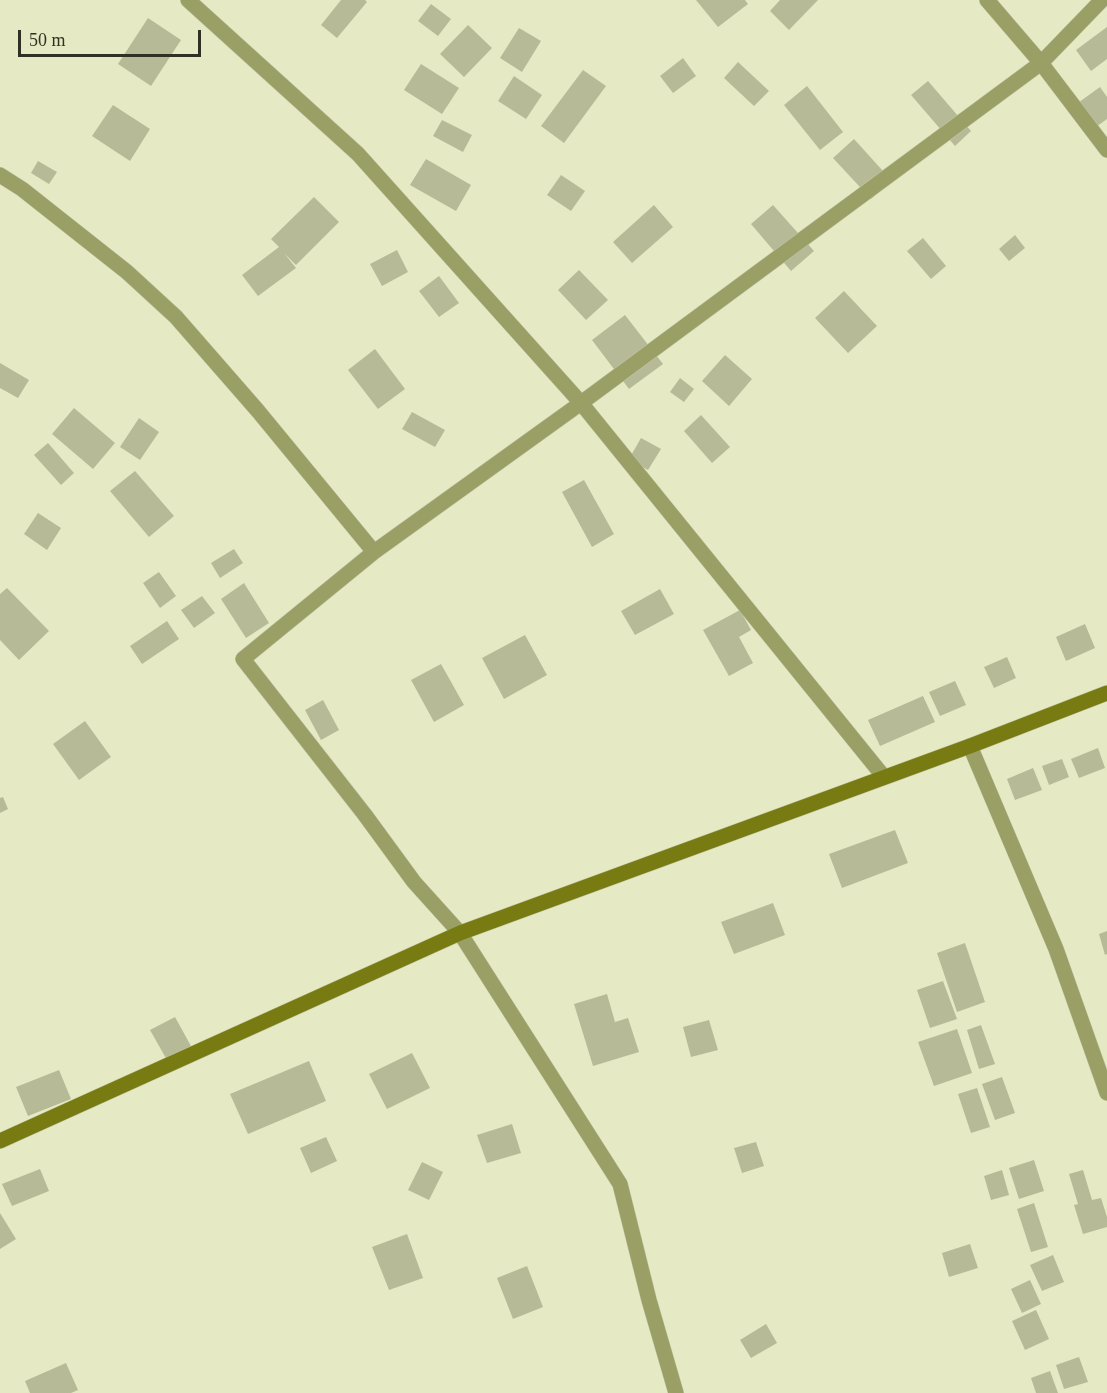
<!DOCTYPE html>
<html>
<head>
<meta charset="utf-8">
<style>
	body { margin:0 }
	#map { position:relative; width:1107px; height:1393px; overflow:hidden; background:#e5e9c4; font-family:Georgia,serif }
	canvas { display:block }
	.scale { position:absolute; left:18px; top:30px; width:183px; height:27px; box-sizing:border-box; border:3px solid #2f3122; border-top:0; padding-left:8px; font-size:18px; line-height:21px; white-space:nowrap; color:#2f3122; -webkit-text-stroke:4px #e5e9c4; paint-order:stroke }
</style>
</head>
<body>
<div id="map">
<canvas width="1107" height="1393"></canvas>
<div class="scale">50 m</div>
</div>
<script>
const g = document.querySelector('canvas').getContext('2d');
g.lineJoin = 'round';
function paint(path, color) { g.fillStyle = color; g.fill(path, 'evenodd'); }
const toPath = rows => new Path2D(rows.map(r => 'M' + r).join(''));
function strokePath(path, color, width, dash) { g.strokeStyle = color; g.lineWidth = width; g.lineCap = dash ? 'butt' : 'round'; g.setLineDash(dash || []); g.stroke(path); }
paint(toPath([
	[341,0,365,0,367,2,337,38,321,25],
	[696,0,745,0,748,4,718,27],
	[780,0,818,0,789,30,770,11],
	[431,4,451,19,438,36,418,21],
	[148,18,181,40,151,86,118,64],
	[468,25,492,48,464,77,440,54],
	[1107,27,1107,59,1091,71,1076,50],
	[519,28,541,41,522,72,500,58],
	[683,58,696,76,673,93,660,76],
	[738,62,769,91,754,106,724,78],
	[421,64,459,88,442,114,404,90],
	[583,70,606,86,564,143,541,126],
	[514,76,542,95,526,119,498,101],
	[928,81,971,131,955,146,911,95],
	[807,86,843,132,820,150,784,105],
	[1100,87,1107,97,1107,119,1093,129,1075,105],
	[113,105,150,129,130,161,92,136],
	[442,120,472,135,463,152,433,136],
	[854,139,892,181,871,199,833,158],
	[426,159,471,185,456,211,410,185],
	[38,161,57,172,49,184,31,173],
	[561,175,585,191,571,211,547,195],
	[314,197,339,222,296,265,284,253,296,268,258,296,242,275,279,247,271,239],
	[654,205,673,227,632,263,613,242],
	[773,205,814,251,791,271,751,224],
	[1015,235,1025,248,1009,261,999,249],
	[923,238,946,266,931,279,907,251],
	[397,250,408,272,382,286,370,264],
	[579,270,608,300,586,320,558,290],
	[439,276,459,303,439,317,419,291],
	[844,291,877,326,848,353,815,318],
	[625,315,663,364,629,389,592,340],
	[375,349,405,389,378,409,348,370],
	[725,355,752,379,729,406,702,381],
	[0,363,29,380,18,398,0,388],
	[680,378,694,389,684,402,670,392],
	[74,408,115,443,93,469,52,434],
	[412,412,445,430,435,447,402,429],
	[701,415,730,447,712,463,684,431],
	[139,418,159,432,140,460,120,447],
	[641,438,661,449,648,470,629,459],
	[48,443,74,473,61,485,34,455],
	[135,471,174,516,149,537,110,491],
	[584,480,614,534,592,547,562,492],
	[38,513,61,528,47,550,24,534],
	[234,549,243,563,220,578,211,563],
	[159,572,176,596,160,608,143,583],
	[244,583,269,623,246,638,221,599],
	[7,588,49,631,19,660,0,640,0,594],
	[660,589,674,614,635,635,621,611],
	[202,596,215,613,194,628,181,610],
	[740,610,751,630,739,637,753,663,729,676,703,630],
	[167,621,179,639,142,664,130,646],
	[1085,624,1095,648,1066,661,1056,637],
	[525,635,547,675,504,699,482,658],
	[1007,657,1016,678,994,688,984,667],
	[441,664,464,705,434,722,411,680],
	[955,681,966,705,940,716,929,692],
	[923,696,935,722,880,746,868,720],
	[323,700,339,730,321,740,305,710],
	[85,721,111,757,79,780,53,744],
	[1098,748,1105,768,1079,778,1071,759],
	[1062,759,1069,777,1049,785,1042,766],
	[1033,768,1042,790,1015,800,1007,779],
	[3,797,8,809,0,813,0,798],
	[895,830,908,863,842,888,829,854],
	[773,903,785,935,734,954,721,922],
	[1107,931,1107,954,1105,955,1099,934],
	[965,943,985,1002,957,1012,937,953],
	[943,981,957,1019,930,1028,917,990],
	[607,994,615,1022,628,1018,639,1052,593,1066,574,1004],
	[175,1017,191,1046,167,1060,150,1030],
	[709,1020,718,1050,691,1057,683,1027],
	[981,1025,995,1064,979,1069,967,1030],
	[957,1029,972,1073,934,1086,918,1042],
	[412,1053,430,1088,387,1109,369,1074],
	[309,1061,326,1101,248,1134,230,1094],
	[59,1070,71,1099,28,1116,16,1087],
	[1002,1077,1015,1113,995,1120,982,1084],
	[977,1088,990,1127,971,1133,958,1094],
	[512,1124,521,1153,487,1163,477,1135],
	[326,1137,337,1161,311,1173,300,1148],
	[756,1142,764,1166,742,1173,734,1148],
	[1034,1160,1044,1191,1019,1199,1009,1168],
	[422,1162,443,1172,429,1200,408,1190],
	[40,1169,49,1191,12,1206,2,1184],
	[1002,1170,1009,1195,991,1200,984,1176],
	[1083,1170,1092,1200,1101,1198,1107,1217,1107,1227,1083,1234,1074,1205,1078,1204,1069,1174],
	[1034,1203,1048,1247,1031,1252,1017,1209],
	[0,1213,16,1239,0,1249],
	[407,1234,423,1278,389,1290,372,1247],
	[970,1244,978,1268,949,1277,942,1253],
	[1053,1255,1064,1282,1042,1291,1030,1265],
	[527,1266,543,1307,513,1319,497,1278],
	[1030,1280,1041,1304,1022,1313,1011,1289],
	[1036,1310,1049,1339,1025,1350,1012,1321],
	[766,1324,777,1343,751,1358,740,1340],
	[1079,1357,1088,1382,1064,1389,1056,1365],
	[66,1363,78,1390,71,1393,30,1393,25,1381],
	[1050,1371,1058,1393,1036,1393,1031,1378]
]), '#b7ba97');
const street = toPath([
	[188,0,358,154,581,403,884,777],
	[987,0,1041,63,1107,150],
	[0,175,22,189,127,272,176,317,258,411,374,552,243,659,365,815,414,882,460,933,620,1184,649,1300,676,1393],
	[374,552,581,403,1041,63,1102,0],
	[970,746,1056,949,1107,1093]
]);
const secondary = toPath([
	[0,1141,460,933,970,746,1107,693]
]);
strokePath(street, '#c1c4a4', 16);
strokePath(secondary, '#c1c4a4', 16);
strokePath(street, '#9a9f65', 15);
strokePath(secondary, '#777b11', 15);
</script>
</body>
</html>
